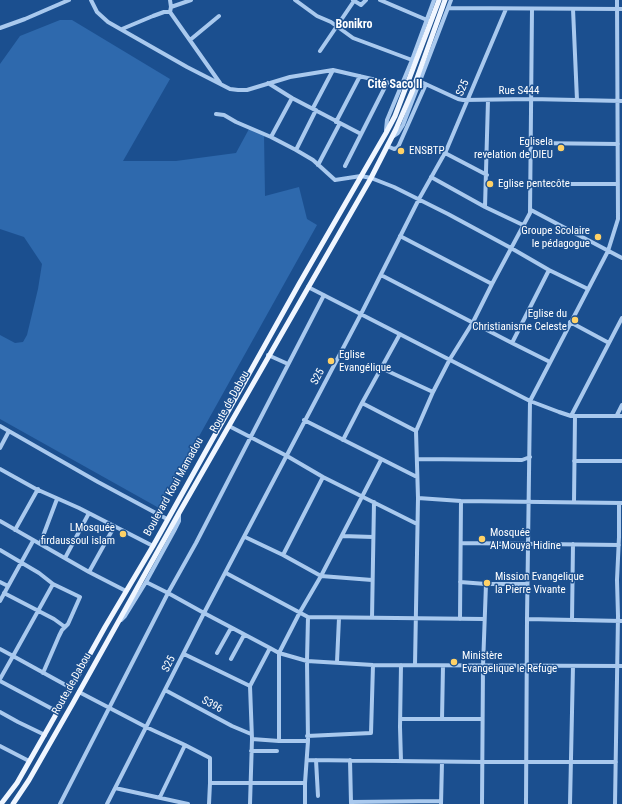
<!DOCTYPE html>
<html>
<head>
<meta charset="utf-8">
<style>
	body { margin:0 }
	canvas { display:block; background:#1b4f8f }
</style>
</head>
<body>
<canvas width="622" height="804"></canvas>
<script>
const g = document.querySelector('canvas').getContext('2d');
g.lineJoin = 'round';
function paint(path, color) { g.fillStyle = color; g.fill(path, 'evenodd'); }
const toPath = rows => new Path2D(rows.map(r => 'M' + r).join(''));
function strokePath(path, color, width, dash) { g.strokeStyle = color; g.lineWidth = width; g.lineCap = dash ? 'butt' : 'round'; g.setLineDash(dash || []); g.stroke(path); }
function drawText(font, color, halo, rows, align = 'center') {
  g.font = font + ' "Roboto Condensed",sans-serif'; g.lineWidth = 3; g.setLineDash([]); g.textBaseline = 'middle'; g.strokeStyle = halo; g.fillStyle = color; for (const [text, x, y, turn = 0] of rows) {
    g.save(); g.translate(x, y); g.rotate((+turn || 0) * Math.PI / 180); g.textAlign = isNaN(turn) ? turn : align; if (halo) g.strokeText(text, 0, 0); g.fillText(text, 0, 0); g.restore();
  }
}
paint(toPath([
	[60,20,72,20,170,79,123,161,176,161,236,153,249,129,264,135,265,196,299,187,307,219,317,225,159,508,0,419,0,335,15,343,23,342,27,335,38,289,42,264,24,237,0,229,0,64,20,36]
]), '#2e69ad');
strokePath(toPath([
	[91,0,97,12,108,22,187,67,230,89,238,90,247,90,290,77,333,70,402,86],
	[170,0,171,7,170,12,220,83],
	[295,0,317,16,331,22,353,38,412,60],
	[353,0,361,5,366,0],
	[380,0,427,20],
	[171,7,191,0],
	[448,8,622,9],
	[573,9,577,100],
	[0,28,25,19,69,0],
	[122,29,153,16,164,12,170,12],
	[190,40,219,16],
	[320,51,354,1],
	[419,81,458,99,463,100,531,99,622,101],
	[268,83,292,98,361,134],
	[313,108,333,70],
	[216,114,224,115,236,122,271,137,296,150,313,160,335,180,361,176,371,178,394,187,448,214,511,248,549,270,588,289],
	[336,122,360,76],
	[386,130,387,120,412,60,434,0],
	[271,137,292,98],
	[392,137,398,133,403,125,451,0],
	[530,143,618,144],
	[387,146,394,149,397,148,399,145,426,84],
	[296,150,316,110],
	[445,153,487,175],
	[318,165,340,123],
	[345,166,387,83],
	[431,177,485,207,523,225],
	[531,184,618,184],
	[485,207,488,100],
	[531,210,622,258],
	[400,236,492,284],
	[381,275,512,343,550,362],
	[308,287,530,401,559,412,571,416,622,416],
	[570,322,609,343],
	[512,343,549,270],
	[268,355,288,364],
	[381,368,433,392],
	[362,403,416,431],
	[617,415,622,405],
	[571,416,622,318],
	[304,420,417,477],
	[0,426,98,482,167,519],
	[229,426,287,456,323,477,417,524],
	[343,440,362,403,400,334],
	[0,448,9,431],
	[417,459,522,460,530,457],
	[574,461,622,461],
	[0,469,36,489,79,508,153,546],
	[418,498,461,501,622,503],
	[574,502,575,416],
	[0,521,89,572,126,591],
	[15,530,38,489],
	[342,536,373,537],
	[245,537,283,555,321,576,372,580],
	[461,543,619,545],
	[40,544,57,499],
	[0,550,39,573,53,584,80,597,68,624,62,630,59,636,43,673],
	[283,555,323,477],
	[65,558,89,513],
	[89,572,114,527],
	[226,573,308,617,484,619],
	[0,582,8,586],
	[146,582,168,593,204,613,270,648,279,653,307,661,373,665,622,666],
	[460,582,486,584,527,584],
	[4,593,54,619,65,627],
	[0,601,33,541],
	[372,618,374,502],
	[460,619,461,501],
	[527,619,622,621],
	[121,620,125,616,146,582,174,531,179,521,179,514],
	[572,620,573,544],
	[0,649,13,656,53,584],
	[217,653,231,628],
	[184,654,250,686],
	[231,659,244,635],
	[337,662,339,618],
	[415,665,418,498,416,431,433,392,450,359,473,322,492,284,530,213,532,9],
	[0,679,13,656,71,688],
	[0,681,58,712],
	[165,690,232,726,251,734],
	[79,692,146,727,185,745,210,758,210,783,305,783],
	[0,712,18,722,45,735],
	[401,719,482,719],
	[442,719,443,666],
	[307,736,371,733,373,665],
	[252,739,279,741,308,741],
	[279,741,279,653,300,612,321,576,381,460],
	[0,746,29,761],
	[251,751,277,751],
	[307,760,482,762,616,762],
	[316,760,318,796],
	[350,760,351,803],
	[401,761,400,727,401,665],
	[115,788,188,804],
	[160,797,185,745],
	[351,802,441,801],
	[60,804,168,593,196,543,324,295],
	[107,804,204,613,361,314,419,199,446,151,506,9],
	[209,804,210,783],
	[250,804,252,739,250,686,270,648],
	[305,804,305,783,308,741,307,661,308,617],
	[441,804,442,762],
	[482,804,483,666,486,584],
	[526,804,527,619,530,401,608,251,618,219,617,0],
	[570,804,573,666],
	[615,804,618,616,617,580,619,537,619,503]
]), '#a9c9ee', 4);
strokePath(toPath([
	[1,804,17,783,71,688,105,627,153,546,299,284,386,133,395,116,439,0],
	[13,804,29,780,73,703,179,513,371,178,396,129,412,92,445,0]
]), '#f0f6ff', 5);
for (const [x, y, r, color] of [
	[561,148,4,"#ffd166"],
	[401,151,4,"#ffd166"],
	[490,184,4,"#ffd166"],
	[598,237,4,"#ffd166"],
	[575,320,4,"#ffd166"],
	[331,361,4,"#ffd166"],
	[123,534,4,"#ffd166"],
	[482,539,4,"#ffd166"],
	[487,583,4,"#ffd166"],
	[454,662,4,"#ffd166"]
]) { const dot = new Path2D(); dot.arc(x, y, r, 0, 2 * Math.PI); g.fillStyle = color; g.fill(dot); strokePath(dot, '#1b4f8f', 1.5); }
drawText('11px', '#fff', '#1b4f8f', [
	["S25",463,88,-67],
	["Rue S444",519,91],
	["S25",318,377,-62],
	["Route de Dabou",230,402,-61],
	["Boulevard Koui Mamadou",174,487,-61],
	["S25",169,664,-63],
	["Route de Dabou",72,684,-61],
	["S396",212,705,28]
]);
drawText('11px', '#fff', '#1b4f8f', [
	["Eglisela",553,142,"right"],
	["revelation de DIEU",553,155,"right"],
	["ENSBTP",409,151],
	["Eglise pentecôte",498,184],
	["Groupe Scolaire",590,231,"right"],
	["le pédagogue",590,244,"right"],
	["Eglise du",567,314,"right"],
	["Christianisme Celeste",567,327,"right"],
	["Eglise",339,355],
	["Evangélique",339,368],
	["LMosquée",115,528,"right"],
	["firdaussoul islam",115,541,"right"],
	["Mosquée",490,533],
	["Al-Mouya Hidine",490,546],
	["Mission Evangelique",495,577],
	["la Pierre Vivante",495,590],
	["Ministère",462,656],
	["Evangelique le Refuge",462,669]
], 'left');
drawText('bold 12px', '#fff', '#1b4f8f', [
	["Bonikro",354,25],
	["Cité Saco II",395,85]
]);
</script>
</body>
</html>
